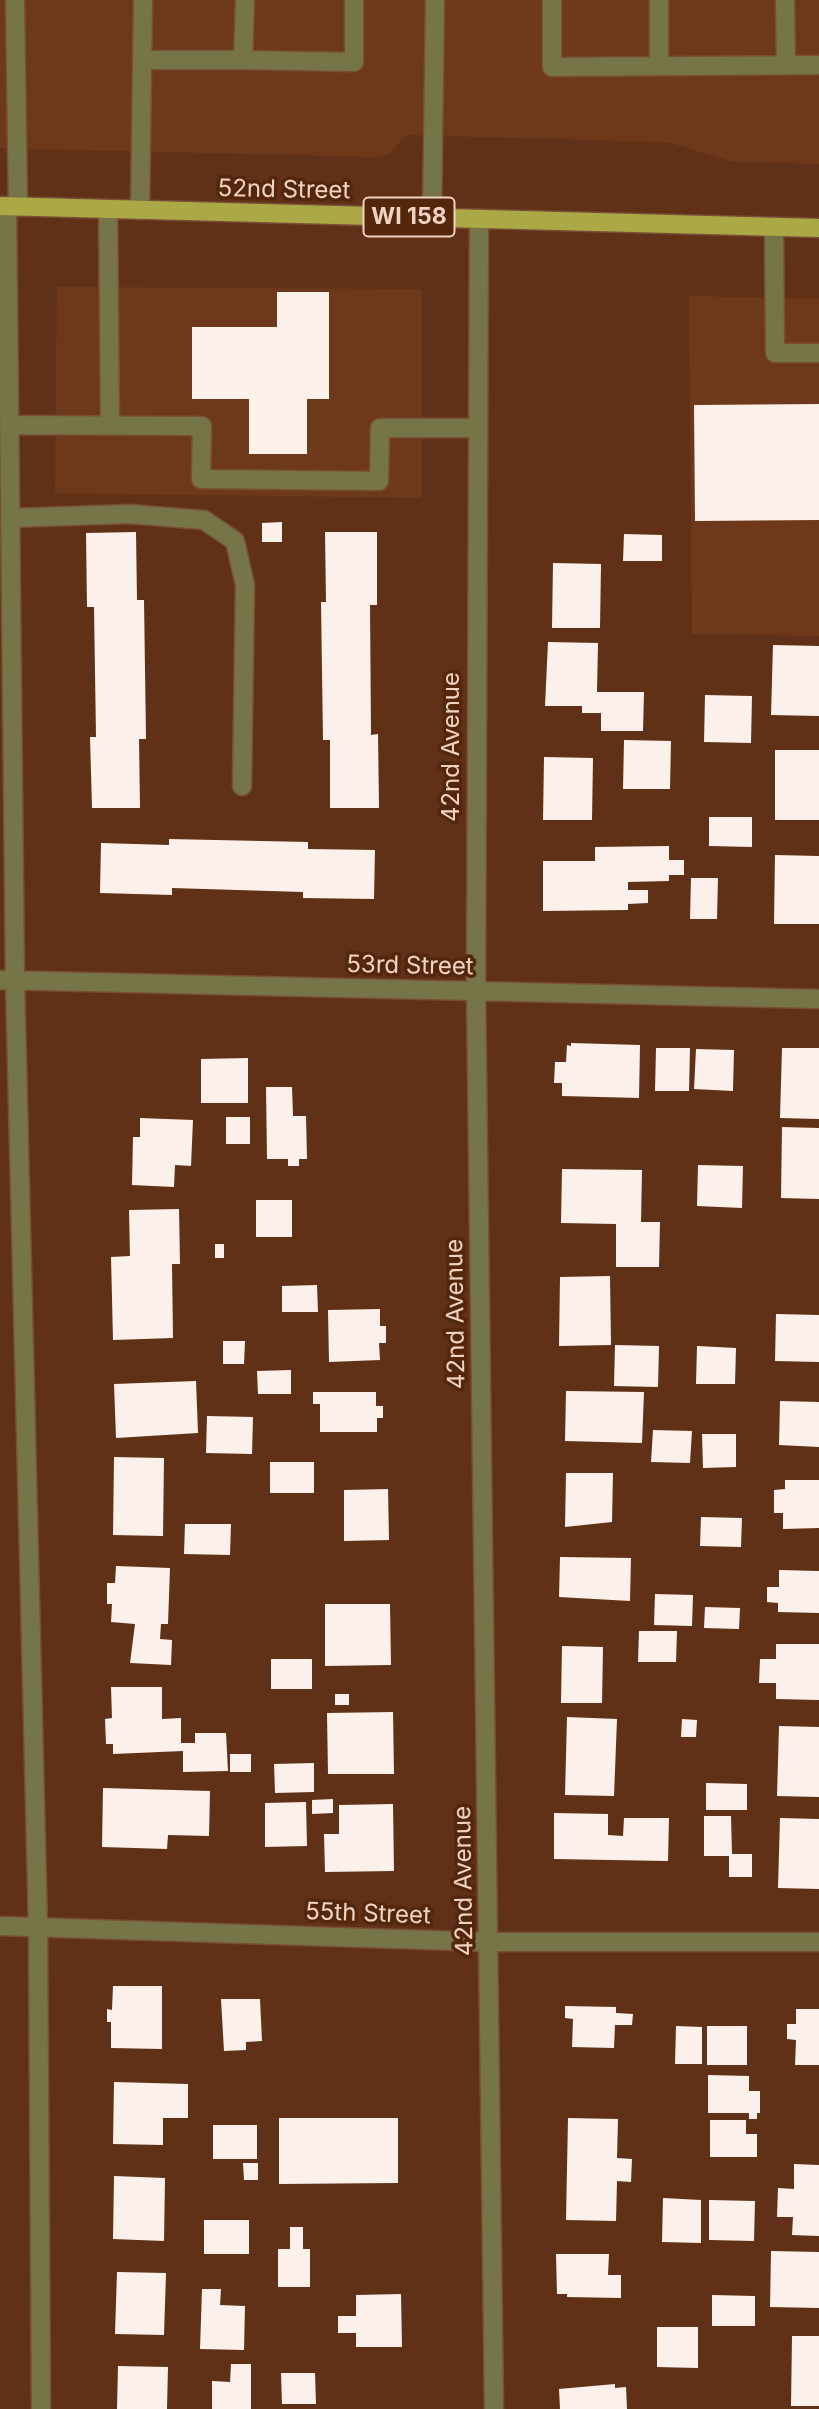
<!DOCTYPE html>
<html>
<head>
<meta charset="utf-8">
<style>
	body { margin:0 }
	canvas { display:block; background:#603117 }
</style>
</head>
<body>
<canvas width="819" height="2409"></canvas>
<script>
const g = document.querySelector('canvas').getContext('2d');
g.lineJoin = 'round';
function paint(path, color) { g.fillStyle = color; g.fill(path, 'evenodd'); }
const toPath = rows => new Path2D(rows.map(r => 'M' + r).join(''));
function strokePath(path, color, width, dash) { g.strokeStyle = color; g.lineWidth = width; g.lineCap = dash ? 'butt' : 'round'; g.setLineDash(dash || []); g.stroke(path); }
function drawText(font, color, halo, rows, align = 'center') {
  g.font = font + ' Inter,sans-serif'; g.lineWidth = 7; g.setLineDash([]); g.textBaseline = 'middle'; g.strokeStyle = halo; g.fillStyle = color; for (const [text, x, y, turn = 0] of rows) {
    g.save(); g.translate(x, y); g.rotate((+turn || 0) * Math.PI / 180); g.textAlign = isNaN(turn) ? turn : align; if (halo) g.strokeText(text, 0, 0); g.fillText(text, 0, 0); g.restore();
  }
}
paint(toPath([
	[0,0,819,0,819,164,733,162,667,142,406,135,390,154,377,157,0,148],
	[57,287,422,289,422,498,55,493],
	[689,296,819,299,819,636,692,634]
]), '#6e391a');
paint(toPath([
	[277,292,329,292,329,399,307,399,307,454,249,454,249,399,192,399,192,327,277,327],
	[819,404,819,520,695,521,694,405],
	[282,522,282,542,262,542,262,523],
	[136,532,137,600,144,600,146,739,139,739,140,808,92,808,90,737,96,737,94,607,87,607,86,533],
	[325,532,377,532,377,605,370,605,371,735,378,734,379,808,330,808,330,740,323,740,321,602,326,602],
	[624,534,662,535,662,561,623,561],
	[553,563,601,564,600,628,552,628],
	[548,642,598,643,597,692,644,692,643,731,601,731,601,713,582,713,582,706,545,706],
	[773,645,819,646,819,716,771,715],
	[705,695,752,696,751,743,704,742],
	[624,740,671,741,670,789,623,789],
	[775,750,819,750,819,820,775,820],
	[544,757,593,758,592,820,543,820],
	[709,817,752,817,752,847,709,846],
	[169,839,308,842,308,849,375,850,374,899,303,898,303,892,172,888,172,895,100,893,101,843,169,845],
	[669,846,669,860,684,860,684,875,669,875,669,881,628,882,628,890,648,890,648,903,628,904,628,910,543,911,543,861,595,861,595,847],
	[775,855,819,856,819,924,774,924],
	[691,878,718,878,717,919,690,919],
	[571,1043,640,1045,639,1098,562,1096,562,1083,554,1083,555,1062,566,1062,567,1045,571,1046],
	[656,1048,690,1048,689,1091,655,1091],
	[782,1048,819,1048,819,1119,780,1118],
	[696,1049,734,1050,733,1091,694,1089],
	[248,1058,248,1103,201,1103,201,1059],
	[266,1087,292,1087,293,1116,306,1116,307,1159,299,1159,299,1166,288,1166,288,1159,267,1159],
	[226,1117,250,1117,250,1144,226,1144],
	[140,1118,193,1120,191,1166,175,1165,174,1187,132,1185,133,1137,140,1137],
	[782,1127,819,1128,819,1199,781,1198],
	[698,1165,743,1166,742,1208,697,1206],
	[562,1169,642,1170,641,1222,660,1222,659,1267,616,1267,616,1224,561,1223],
	[256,1200,292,1200,292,1237,256,1237],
	[179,1209,180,1264,172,1264,173,1338,113,1340,111,1257,130,1256,129,1210],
	[215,1244,224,1244,224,1258,215,1258],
	[610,1276,611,1345,559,1346,560,1277],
	[317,1285,318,1312,282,1312,282,1286],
	[380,1309,380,1326,386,1326,386,1343,379,1343,380,1360,329,1362,328,1310],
	[776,1314,819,1315,819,1362,775,1361],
	[223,1341,245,1341,244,1364,223,1364],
	[615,1345,659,1346,658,1387,614,1386],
	[697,1346,736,1348,735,1384,696,1384],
	[291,1370,291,1394,258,1394,257,1371],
	[196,1381,198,1433,116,1438,114,1384],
	[566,1391,644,1392,642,1443,565,1441],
	[313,1392,376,1392,376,1406,383,1406,383,1418,377,1418,377,1432,320,1432,320,1404,313,1404],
	[780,1401,819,1402,819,1447,779,1445],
	[207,1416,253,1417,252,1454,206,1453],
	[653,1430,692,1431,690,1463,651,1462],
	[702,1434,736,1434,736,1467,703,1468],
	[114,1457,164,1458,163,1536,113,1535],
	[270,1462,314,1462,314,1493,270,1493],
	[566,1473,613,1473,612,1522,565,1527],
	[785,1480,819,1480,819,1528,783,1529,783,1513,774,1513,774,1490,785,1489],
	[388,1489,389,1540,344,1541,344,1490],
	[701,1517,742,1518,741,1547,700,1546],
	[185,1524,231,1524,230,1555,184,1554],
	[560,1557,631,1558,630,1601,559,1597],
	[116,1566,170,1568,168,1624,161,1624,160,1639,172,1640,171,1665,130,1663,135,1624,111,1622,112,1604,107,1604,107,1583,115,1583],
	[779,1570,819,1571,819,1613,778,1612,778,1603,767,1602,767,1587,779,1587],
	[655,1594,693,1595,692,1626,654,1625],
	[325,1604,390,1604,391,1665,325,1666],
	[705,1607,740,1608,739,1629,704,1628],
	[639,1631,677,1631,676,1662,638,1662],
	[776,1644,819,1644,819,1700,776,1699,776,1683,759,1683,760,1659,776,1659],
	[562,1646,603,1647,602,1703,561,1703],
	[271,1659,312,1659,312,1689,271,1689],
	[111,1687,162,1687,162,1719,181,1718,181,1743,195,1743,195,1733,226,1733,228,1771,183,1772,183,1751,113,1754,113,1744,106,1744,105,1719,112,1718],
	[335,1694,349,1694,349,1705,335,1705],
	[393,1712,394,1774,328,1774,327,1713],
	[567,1717,617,1719,614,1796,565,1795],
	[682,1719,697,1720,696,1737,681,1737],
	[779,1726,819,1727,819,1797,777,1796],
	[230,1754,251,1754,251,1772,230,1772],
	[314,1763,314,1792,275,1793,274,1764],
	[706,1783,747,1784,747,1810,706,1810],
	[103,1788,210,1791,209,1836,168,1835,167,1849,102,1847],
	[333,1799,333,1813,312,1814,312,1800],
	[306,1802,307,1846,265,1847,265,1803],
	[393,1804,394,1871,325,1872,324,1834,339,1834,339,1805],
	[554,1813,608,1814,608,1835,623,1836,624,1818,669,1818,668,1861,554,1859],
	[704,1816,731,1816,732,1854,752,1854,752,1877,729,1877,729,1856,704,1856],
	[780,1818,819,1819,819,1889,778,1888],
	[113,1986,162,1986,162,2049,111,2048,111,2022,107,2022,107,2009,112,2010],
	[221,1999,260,1999,262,2041,246,2042,246,2050,224,2051],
	[565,2006,616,2007,616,2013,633,2014,632,2025,615,2025,614,2048,572,2047,573,2019,565,2018],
	[796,2009,819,2009,819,2065,795,2065,796,2040,787,2039,787,2024,796,2024],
	[676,2026,702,2027,702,2064,675,2064],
	[707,2026,747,2026,747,2065,707,2065],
	[708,2075,749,2076,749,2091,760,2091,760,2113,757,2113,757,2119,749,2119,749,2113,708,2113],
	[114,2082,188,2084,188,2118,163,2118,163,2145,113,2144],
	[279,2118,398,2118,398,2183,279,2184],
	[568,2118,618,2119,617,2158,632,2159,631,2182,617,2181,616,2221,566,2220],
	[710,2120,746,2120,746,2134,757,2134,757,2157,710,2157],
	[213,2125,257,2125,257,2159,213,2159],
	[243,2163,258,2163,258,2180,244,2180],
	[794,2164,819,2165,819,2236,792,2235,793,2217,777,2217,778,2188,794,2189],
	[114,2176,165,2178,164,2241,113,2239],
	[663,2198,701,2200,701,2243,662,2242],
	[709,2200,755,2201,754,2241,709,2240],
	[204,2220,249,2220,249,2254,204,2254],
	[290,2227,303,2227,303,2249,310,2249,310,2287,278,2287,278,2249,290,2249],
	[771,2251,819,2252,819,2308,770,2307],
	[556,2254,609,2254,608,2275,621,2275,621,2298,567,2297,567,2294,557,2294],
	[117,2272,166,2273,164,2335,115,2334],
	[202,2289,221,2289,220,2305,245,2306,244,2350,200,2349],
	[401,2294,402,2347,356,2347,356,2333,338,2333,338,2316,356,2316,356,2295],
	[712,2295,755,2296,755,2326,712,2326],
	[657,2327,698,2327,698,2368,657,2367],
	[792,2336,819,2336,819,2406,791,2406],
	[231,2364,251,2364,251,2409,212,2409,212,2381,230,2382],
	[118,2366,168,2367,167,2409,117,2409],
	[281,2373,315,2373,316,2404,282,2404],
	[615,2384,615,2388,626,2387,627,2409,560,2409,559,2389]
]), '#fcf0ea');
const minor = toPath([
	[15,0,18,207],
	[245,0,243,60,354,62,354,0],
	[552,0,552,67,819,65],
	[659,0,659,66],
	[785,0,786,65],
	[142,60,243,60],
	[7,207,15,981,38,1927,41,2409],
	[108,210,110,425],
	[140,210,143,0],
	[432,218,435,0],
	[479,219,476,992,494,2409],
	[774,227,775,353,819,353],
	[9,425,202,426,201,479,379,481,380,428,478,428],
	[10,518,129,514,204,520,235,541,245,585,242,786],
	[0,980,819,999],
	[0,1926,489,1942,819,1942]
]);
const major = toPath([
	[0,206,819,228]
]);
strokePath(minor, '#7a4e36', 21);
strokePath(major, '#7a4e36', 21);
strokePath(minor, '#767548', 18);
strokePath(major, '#aba945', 18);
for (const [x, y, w] of [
	[409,217,91]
]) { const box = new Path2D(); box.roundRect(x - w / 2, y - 19.5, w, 39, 5); g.fillStyle = '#54270c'; g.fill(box); strokePath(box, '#f0d2c4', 2); }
drawText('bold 23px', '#f0d2c4', null, [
	["WI 158",409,217]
]);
drawText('24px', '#f0d2c4', '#54270c', [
	["52nd Street",284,190,1],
	["42nd Avenue",452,747,-90],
	["53rd Street",410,966,1],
	["42nd Avenue",456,1314,-91],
	["42nd Avenue",464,1881,-91],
	["55th Street",368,1914,2]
]);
</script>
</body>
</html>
